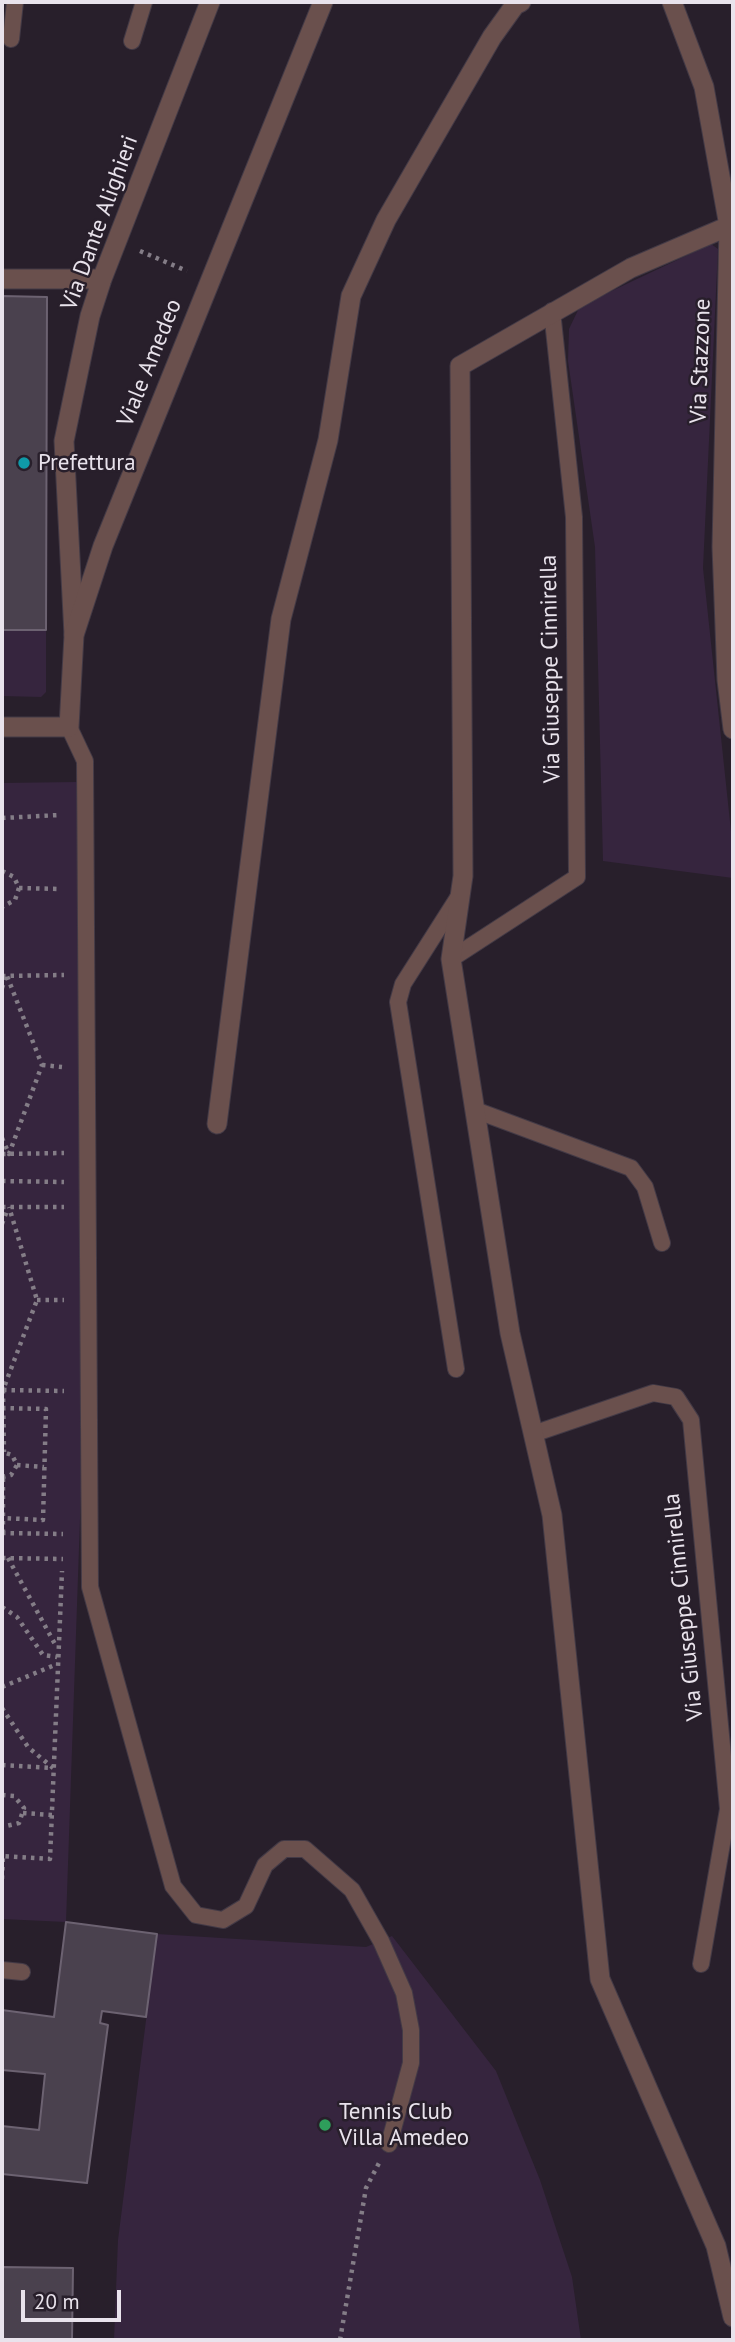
<!DOCTYPE html>
<html>
<head>
<meta charset="utf-8">
<style>
	body { margin:0 }
	#map { position:relative; width:735px; height:2342px; overflow:hidden; background:#281f2b; font-family:"PT Sans",sans-serif }
	canvas { display:block }
	.frame { position:absolute; inset:0; border:4px solid #e9e3ec; pointer-events:none }
	.scale { position:absolute; left:21px; top:2290px; width:100px; height:32px; box-sizing:border-box; border:4px solid #e9e3ec; border-top:0; padding-left:9px; font-size:21px; line-height:24px; white-space:nowrap; color:#e9e3ec; -webkit-text-stroke:5px #281f2b; paint-order:stroke }
</style>
</head>
<body>
<div id="map">
<canvas width="735" height="2342"></canvas>
<div class="frame"></div>
<div class="scale">20 m</div>
</div>
<script>
const g = document.querySelector('canvas').getContext('2d');
g.lineJoin = 'round';
function paint(path, color) { g.fillStyle = color; g.fill(path, 'evenodd'); }
const toPath = rows => new Path2D(rows.map(r => 'M' + r).join(''));
function strokePath(path, color, width, dash) { g.strokeStyle = color; g.lineWidth = width; g.lineCap = dash ? 'butt' : 'round'; g.setLineDash(dash || []); g.stroke(path); }
function drawText(font, color, halo, rows, align = 'center') {
  g.font = font + ' "PT Sans",sans-serif'; g.lineWidth = 5; g.setLineDash([]); g.textBaseline = 'middle'; g.strokeStyle = halo; g.fillStyle = color; for (const [text, x, y, turn = 0] of rows) {
    g.save(); g.translate(x, y); g.rotate((+turn || 0) * Math.PI / 180); g.textAlign = isNaN(turn) ? turn : align; if (halo) g.strokeText(text, 0, 0); g.fillText(text, 0, 0); g.restore();
  }
}
paint(toPath([
	[711,244,718,249,703,568,733,850,733,878,603,861,595,547,568,361,569,329,580,306],
	[2,630,46,630,46,692,41,697,2,696],
	[77,782,81,1490,66,1922,2,1919,2,783],
	[157,1934,366,1947,392,1936,496,2071,540,2180,572,2277,581,2340,114,2340,118,2240]
]), '#36253e');
const building = toPath([
	[2,296,47,297,46,630,2,630,2,296],
	[66,1922,157,1934,146,2017,102,2011,100,2023,108,2025,87,2183,2,2174,2,2126,39,2130,45,2074,2,2070,2,2010,54,2017,66,1922],
	[2,2267,73,2268,72,2340,2,2340,2,2267]
]);
paint(building, '#4a414e');
strokePath(building, '#6c6271', 2);
const service = toPath([
	[11,39,15,2],
	[132,41,144,2],
	[69,727,85,761,90,1587,173,1886,196,1915,223,1920,246,1906,265,1865,284,1849,305,1849,352,1890,381,1941,404,1993,411,2030,411,2063,389,2144],
	[451,959,577,877,574,517,552,311],
	[475,1110,631,1168,645,1187,662,1243],
	[456,1369,398,1002,403,984,459,896],
	[533,1434,653,1393,676,1397,691,1420,728,1809,701,1964],
	[2,1970,22,1972]
]);
const minor = toPath([
	[672,2,704,87,729,226,722,547,727,680,733,729],
	[729,226,631,268,460,366,463,876,451,959,510,1333,552,1515,600,1979,716,2246,733,2317],
	[2,279,102,279],
	[74,635,64,441,90,316,102,279,210,2],
	[217,1124,281,619,328,440,351,296,386,220,492,37,515,5,521,2]
]);
const tertiary = toPath([
	[2,727,69,727,74,635,103,546,323,2]
]);
strokePath(service, '#433a46', 18);
strokePath(minor, '#433a46', 21);
strokePath(tertiary, '#433a46', 21);
strokePath(toPath([
	[140,251,187,271],
	[2,818,60,815],
	[2,871,14,877,19,888,15,900,2,907],
	[19,888,61,889],
	[2,976,64,975],
	[2,988,6,976],
	[42,1065,62,1067],
	[2,1138,9,1154,42,1065,7,976],
	[2,1154,64,1153],
	[2,1181,64,1182],
	[2,1207,64,1207],
	[2,1224,8,1208],
	[37,1300,64,1300],
	[2,1387,3,1390,37,1300,9,1207],
	[3,1390,64,1391],
	[3,1390,4,1452],
	[2,1408,46,1409,43,1520,2,1518],
	[17,1465,44,1467],
	[2,1477,11,1475,17,1465,12,1455,3,1452],
	[2,1533,63,1534],
	[3,1533,3,1477],
	[2,1558,63,1559],
	[8,1558,56,1646],
	[2,1607,17,1617,43,1655,57,1657],
	[2,1687,57,1664],
	[2,1708,28,1747,53,1768],
	[2,1765,53,1768],
	[2,1795,14,1796,24,1808,19,1823,2,1827],
	[23,1813,52,1815],
	[2,1879,3,1856,50,1859,62,1571],
	[340,2340,366,2188,379,2163]
]), '#847d87', 4.5, [3.5, 5]);
strokePath(service, '#6a504d', 16);
strokePath(minor, '#6a504d', 19);
strokePath(tertiary, '#6a504d', 19);
for (const [x, y, r, color] of [
	[24,463,7,"#0f9aa8"],
	[325,2125,7,"#2e9e5b"]
]) { const dot = new Path2D(); dot.arc(x, y, r, 0, 2 * Math.PI); g.fillStyle = color; g.fill(dot); strokePath(dot, '#281f2b', 2.5); }
drawText('23px', '#e9e3ec', '#281f2b', [
	["Via Dante Alighieri",100,223,-70],
	["Via Stazzone",701,361,-88],
	["Viale Amedeo",150,363,-68],
	["Via Giuseppe Cinnirella",551,669,-91],
	["Via Giuseppe Cinnirella",684,1607,-96]
]);
drawText('23px', '#e9e3ec', '#281f2b', [
	["Prefettura",38,463],
	["Tennis Club",339,2112],
	["Villa Amedeo",339,2138]
], 'left');
</script>
</body>
</html>
